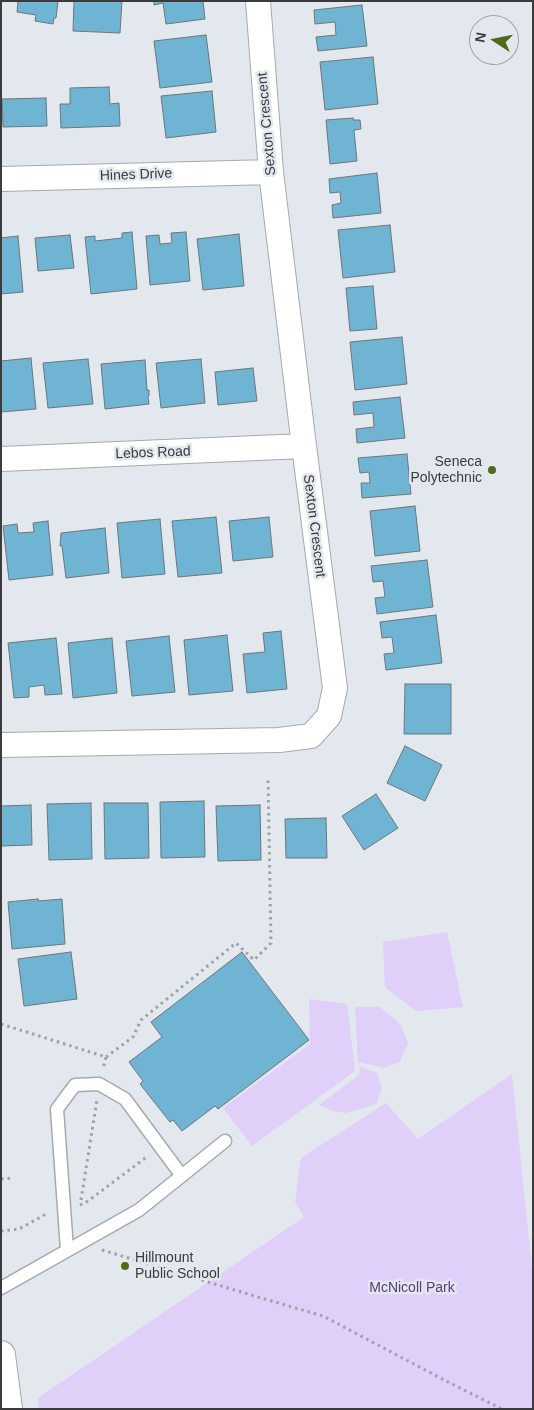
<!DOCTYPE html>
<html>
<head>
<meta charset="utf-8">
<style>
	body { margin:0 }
	#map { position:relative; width:534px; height:1410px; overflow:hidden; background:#e2e8ee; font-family:Helvetica,sans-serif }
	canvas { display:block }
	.frame { position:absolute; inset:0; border:2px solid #393b3d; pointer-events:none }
	.north { position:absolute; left:469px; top:15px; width:50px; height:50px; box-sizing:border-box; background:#e2e8ee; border:1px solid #9ea3a7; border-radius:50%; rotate:281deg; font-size:14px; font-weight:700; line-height:20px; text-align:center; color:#393b3d }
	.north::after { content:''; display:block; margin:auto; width:18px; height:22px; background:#4f6a1d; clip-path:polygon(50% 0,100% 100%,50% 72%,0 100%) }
</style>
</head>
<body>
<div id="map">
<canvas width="534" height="1410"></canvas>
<div class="frame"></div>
<div class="north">N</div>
</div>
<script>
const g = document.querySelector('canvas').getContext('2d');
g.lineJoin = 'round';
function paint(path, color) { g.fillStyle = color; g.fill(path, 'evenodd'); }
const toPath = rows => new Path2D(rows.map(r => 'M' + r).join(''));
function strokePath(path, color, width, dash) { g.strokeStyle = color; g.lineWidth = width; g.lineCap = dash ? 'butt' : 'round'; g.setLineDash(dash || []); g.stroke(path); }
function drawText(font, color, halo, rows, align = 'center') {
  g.font = font + ' Helvetica,sans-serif'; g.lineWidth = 5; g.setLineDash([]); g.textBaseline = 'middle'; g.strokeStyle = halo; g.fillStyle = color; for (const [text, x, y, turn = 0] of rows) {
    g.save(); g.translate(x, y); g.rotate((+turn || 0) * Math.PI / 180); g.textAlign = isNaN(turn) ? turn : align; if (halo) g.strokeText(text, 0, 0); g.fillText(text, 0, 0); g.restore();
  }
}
paint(toPath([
	[447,932,463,1007,416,1011,385,987,383,942],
	[309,999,347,1004,355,1071,252,1146,223,1108,310,1044],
	[355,1007,380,1007,400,1024,408,1043,400,1062,384,1068,358,1062],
	[360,1066,377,1073,382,1088,376,1104,346,1113,330,1110,319,1105,359,1075],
	[512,1074,533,1279,533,1409,39,1409,38,1398,304,1217,295,1202,301,1158,386,1103,418,1139]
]), '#dfcff9');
const building = toPath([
	[18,1,58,1,56,18,54,18,53,24,35,21,36,15,17,12,18,1],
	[74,1,122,1,120,33,73,31,74,1],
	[154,1,203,1,205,19,166,24,163,3,154,5,154,1],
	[362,5,367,46,318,51,316,37,336,35,335,22,315,24,314,10,362,5],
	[206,35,212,82,160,88,154,41,206,35],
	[373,57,378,104,325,110,320,62,373,57],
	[109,87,110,104,119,103,120,126,61,128,60,104,70,104,70,88,109,87],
	[212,91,216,132,166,138,161,96,212,91],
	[46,98,47,126,3,127,2,99,46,98],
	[353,118,353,120,360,120,361,129,354,130,357,161,330,164,326,120,353,118],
	[377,173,381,213,333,218,332,205,341,203,340,192,330,193,329,179,377,173],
	[390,225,395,272,343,278,338,230,390,225],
	[132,232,137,289,91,294,85,237,95,236,95,241,122,238,122,233,132,232],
	[186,232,190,281,150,285,146,236,159,235,160,244,172,243,171,233,186,232],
	[239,234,244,286,203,290,197,239,239,234],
	[70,235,74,268,38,271,35,238,70,235],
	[18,236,23,292,1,294,1,238,18,236],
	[373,286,377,329,350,331,346,288,373,286],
	[402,337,407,384,355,390,350,342,402,337],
	[31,358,36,409,1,412,1,361,31,358],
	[88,359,93,404,48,408,43,363,88,359],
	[201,359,205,403,161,408,156,363,201,359],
	[145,360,147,390,149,390,149,396,148,397,149,404,105,409,101,364,145,360],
	[253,368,257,401,218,405,215,372,253,368],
	[400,397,405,438,357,443,356,429,374,427,373,413,354,415,353,402,400,397],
	[407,454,411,494,362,498,361,483,370,483,369,472,360,473,358,458,407,454],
	[415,506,420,551,375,556,370,511,415,506],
	[216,517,222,573,178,577,172,521,216,517],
	[269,517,273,557,233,561,229,521,269,517],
	[160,519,165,574,122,578,117,523,160,519],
	[48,521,53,575,9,580,3,526,17,524,18,533,34,532,33,523,48,521],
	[105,528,109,573,66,578,62,546,60,546,61,533,105,528],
	[427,560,433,607,377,614,375,598,385,597,383,581,373,582,371,566,427,560],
	[436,615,442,663,386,670,384,654,394,653,392,637,382,638,380,622,436,615],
	[281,631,287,689,247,693,243,654,265,652,263,633,281,631],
	[227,635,233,691,189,695,184,640,227,635],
	[169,636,175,692,132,696,126,641,169,636],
	[56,638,62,694,45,695,44,685,29,687,29,697,14,698,8,643,56,638],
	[112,638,117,693,73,698,68,643,112,638],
	[405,684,451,684,451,734,404,734,405,684],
	[405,746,442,765,425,801,387,783,405,746],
	[376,794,398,828,364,850,342,816,376,794],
	[204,801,205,857,161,858,160,802,204,801],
	[91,803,92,859,49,860,47,804,91,803],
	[104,803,148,803,149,858,105,859,104,803],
	[31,805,32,845,1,846,1,806,31,805],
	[260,805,261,860,218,861,216,806,260,805],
	[326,818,327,858,286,858,285,819,326,818],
	[38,899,38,901,62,899,65,944,12,949,8,902,38,899],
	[71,952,77,999,24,1006,18,959,71,952],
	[242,952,309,1040,218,1109,215,1106,182,1131,173,1120,170,1122,140,1084,143,1081,129,1062,162,1037,151,1022,242,952]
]);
paint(building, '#6fb5d3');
strokePath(building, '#6e7578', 1);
const service = toPath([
	[67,1250,57,1109,75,1085,99,1084,125,1099,182,1176],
	[1,1288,139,1210,225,1141]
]);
const minor = toPath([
	[1,179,271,172],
	[1,459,304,446],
	[1,745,279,740,311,736,329,716,335,688,304,446,271,172,258,1]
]);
const tertiary = toPath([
	[1,1355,8,1409]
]);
strokePath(service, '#a5aab0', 15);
strokePath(minor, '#a5aab0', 26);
strokePath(tertiary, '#a5aab0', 30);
strokePath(toPath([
	[1,1024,106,1057,103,1069],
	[106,1057,133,1037,141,1020,236,943,254,960,271,943,268,778],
	[1,1179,12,1178],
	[81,1200,97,1100],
	[80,1205,88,1201,148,1156],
	[1,1231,19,1229,48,1213],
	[102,1250,258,1297,323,1316,450,1383,502,1409]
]), '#9ea2a6', 3, [2.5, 4]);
strokePath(service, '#fff', 12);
strokePath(minor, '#fff', 24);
strokePath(tertiary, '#fff', 28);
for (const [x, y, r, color] of [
	[492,470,5,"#4f6a1d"],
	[125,1266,5,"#4f6a1d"]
]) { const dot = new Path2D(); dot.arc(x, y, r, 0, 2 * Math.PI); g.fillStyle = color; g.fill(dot); strokePath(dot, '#e2e8ee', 2); }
drawText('14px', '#393b3d', '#e2e8ee', [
	["Sexton Crescent",267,124,-95],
	["Hines Drive",136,175,-2],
	["Lebos Road",153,453,-2],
	["Sexton Crescent",314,526,83]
]);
drawText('14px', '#393b3d', '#e2e8ee', [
	["Seneca",482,462],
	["Polytechnic",482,478],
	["Hillmount",135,1258,"left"],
	["Public School",135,1274,"left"]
], 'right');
drawText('14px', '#583a7d', '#e2e8ee', [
	["McNicoll Park",412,1288]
]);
</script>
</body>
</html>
